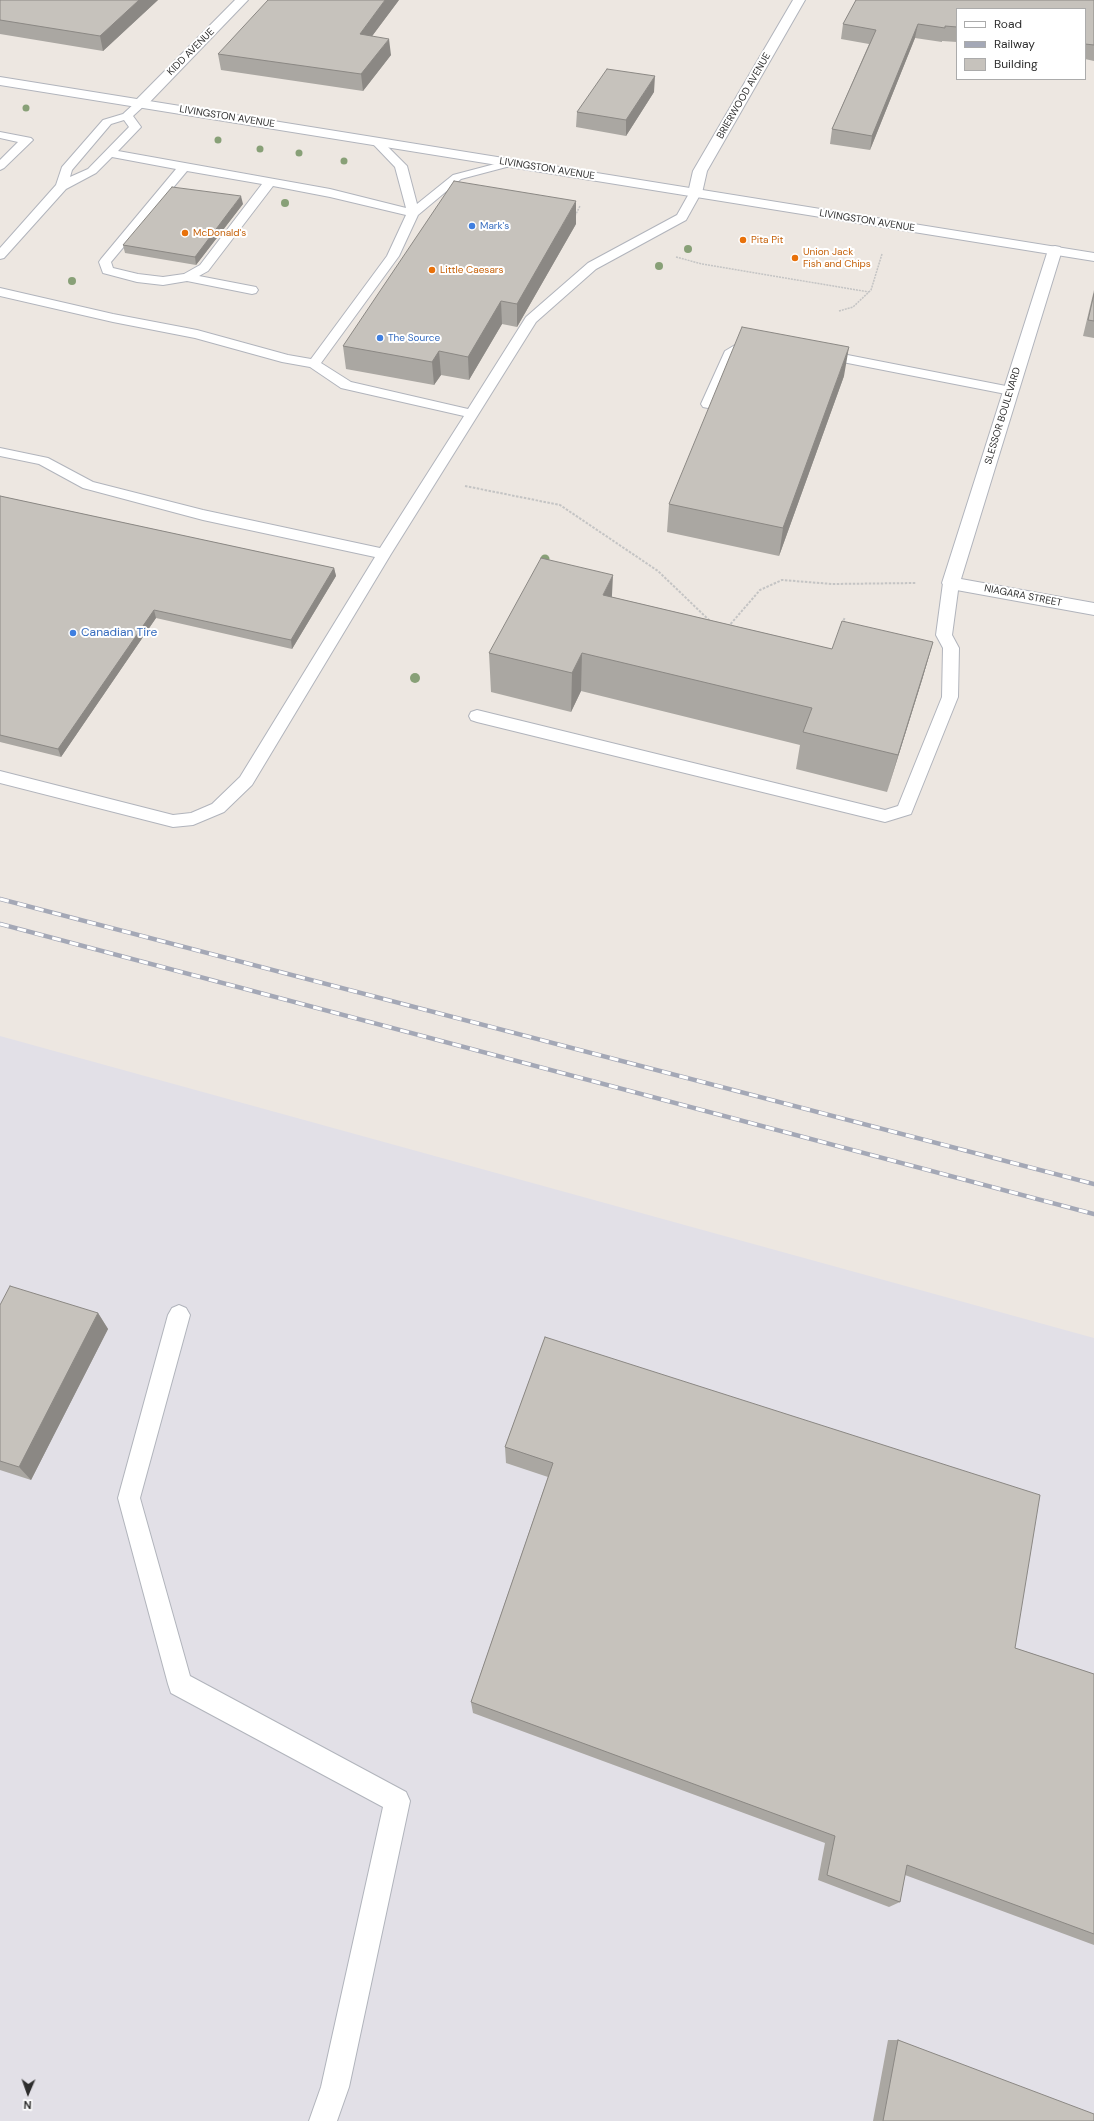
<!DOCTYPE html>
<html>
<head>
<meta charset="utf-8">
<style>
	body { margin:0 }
	#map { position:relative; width:1094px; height:2121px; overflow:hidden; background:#ede7e1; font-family:"DM Sans",sans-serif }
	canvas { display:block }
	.legend { position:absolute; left:956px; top:8px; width:130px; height:72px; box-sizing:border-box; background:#fff; border:1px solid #ababab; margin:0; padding:5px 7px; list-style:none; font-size:12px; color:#2d2d2d }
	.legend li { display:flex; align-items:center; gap:8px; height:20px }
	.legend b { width:20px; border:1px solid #ababab }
	.north { position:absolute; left:8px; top:2073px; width:40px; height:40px; -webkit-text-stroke:3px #fff; paint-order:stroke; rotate:182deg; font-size:11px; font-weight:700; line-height:16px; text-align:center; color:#2d2d2d }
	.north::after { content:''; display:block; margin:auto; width:14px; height:18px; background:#2d2d2d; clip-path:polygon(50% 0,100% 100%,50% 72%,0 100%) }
</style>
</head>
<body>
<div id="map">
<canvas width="1094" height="2121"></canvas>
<ul class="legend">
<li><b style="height:5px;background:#fff"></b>Road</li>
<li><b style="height:5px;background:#a4a8b6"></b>Railway</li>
<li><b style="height:11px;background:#c6c2bc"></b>Building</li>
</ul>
<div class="north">N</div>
</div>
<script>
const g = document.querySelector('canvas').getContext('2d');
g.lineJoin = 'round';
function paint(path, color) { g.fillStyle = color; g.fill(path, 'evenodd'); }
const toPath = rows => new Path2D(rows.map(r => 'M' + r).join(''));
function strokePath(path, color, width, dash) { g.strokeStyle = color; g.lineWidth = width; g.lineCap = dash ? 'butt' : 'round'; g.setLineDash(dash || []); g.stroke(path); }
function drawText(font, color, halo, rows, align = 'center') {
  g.font = font + ' "DM Sans",sans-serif'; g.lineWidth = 4; g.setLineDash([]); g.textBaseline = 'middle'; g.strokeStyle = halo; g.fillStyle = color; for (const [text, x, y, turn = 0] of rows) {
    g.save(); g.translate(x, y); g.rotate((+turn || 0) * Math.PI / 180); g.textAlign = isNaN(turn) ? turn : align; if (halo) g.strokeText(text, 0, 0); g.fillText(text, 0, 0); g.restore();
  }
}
paint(toPath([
	[0,1036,1094,1338,1094,2121,0,2121]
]), '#e2e0e7');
const service = toPath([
	[140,101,146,104,133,116,141,127,118,151,330,189,406,208,395,167,373,144,371,142,373,140,381,140,407,166,417,204,453,175,510,160,514,161,516,163,514,165,461,179,418,215,399,256,321,363,351,382,468,409,526,317,588,263,677,215,691,190,699,190,701,193,686,220,596,269,536,322,391,554,252,785,224,812,193,825,173,827,0,783,0,771,173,815,191,813,212,804,240,777,375,557,203,520,83,488,39,464,0,456,0,448,48,458,93,482,203,510,380,548,464,416,341,388,310,367,282,362,195,338,113,322,0,296,0,288,113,314,197,330,288,355,311,359,387,256,406,215,330,197,273,186,208,271,199,276,256,287,258,290,256,293,252,294,187,281,163,285,137,282,103,273,99,262,101,259,176,169,112,157,96,173,66,189,4,258,0,259,0,248,56,185,62,167,103,120,123,114,136,102,140,101],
	[124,120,129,127,88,169,70,177,72,170,111,124,124,120],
	[187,171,262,184,200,265,184,274,163,277,138,274,113,268,111,262,187,171],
	[0,132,31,138,33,140,4,168,0,170,0,160,18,142,0,138,0,132],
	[750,336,759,338,761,341,759,344,752,344,738,353,715,404,708,408,703,407,701,404,725,351,750,336],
	[822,350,1011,387,1018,391,1011,395,817,357,815,354,822,350],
	[951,578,956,579,959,583,952,635,959,648,958,697,911,814,885,822,477,722,471,720,469,716,471,712,477,710,885,810,898,806,942,697,943,648,936,635,943,583,946,579,951,578],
	[179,1305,186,1308,190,1315,140,1498,190,1676,406,1792,410,1801,349,2087,337,2121,309,2121,321,2087,383,1807,171,1693,168,1684,118,1498,168,1315,172,1308,179,1305]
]);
const minor = toPath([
	[235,0,248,0,145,107,135,107,134,104,135,101,235,0],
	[793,0,805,0,707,171,702,193,700,196,690,196,688,193,693,171,793,0],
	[1055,246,1060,247,1062,250,961,579,1094,603,1094,615,951,589,945,587,942,583,1048,250,1050,247,1055,246]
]);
const secondary = toPath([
	[0,77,1094,253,1094,261,0,85,0,77]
]);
strokePath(service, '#b1b4bc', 2);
strokePath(minor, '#b1b4bc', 2);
strokePath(secondary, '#b1b4bc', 2);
strokePath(toPath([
	[575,216,580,206],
	[676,257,702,264,869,292],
	[839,311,853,307,871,290,882,254]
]), '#c4c4c4', 1.5, [2, 1]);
strokePath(toPath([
	[465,486,560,505,658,571,710,621],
	[842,624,845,617],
	[728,627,760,590,782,580,832,584,916,583]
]), '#c4c4c4', 2, [2.5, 1.5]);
paint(service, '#fff');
paint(minor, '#fff');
paint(secondary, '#fff');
const rail = toPath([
	[0,899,1094,1184],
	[0,924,1094,1214]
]);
strokePath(rail, '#a4a8b6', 4.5);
strokePath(rail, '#fff', 3, [9]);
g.fillStyle = '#88a077';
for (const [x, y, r] of [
	[26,108,3.5],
	[218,140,3.5],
	[260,149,3.5],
	[299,153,3.5],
	[344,161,3.5],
	[285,203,4],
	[688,249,4],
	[659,266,4],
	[72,281,4],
	[545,559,4.5],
	[415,678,5]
]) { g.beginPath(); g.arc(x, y, r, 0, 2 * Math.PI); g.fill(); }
paint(toPath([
	[0,0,158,0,103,51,0,34],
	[399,0,372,36,391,55,363,91,221,70,218,54],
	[856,0,1094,0,1094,61,1085,59,1085,9,957,9,957,42,942,41,942,42,915,38,870,150,830,144,832,129,869,44,841,39,843,24],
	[654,92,626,136,576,127,577,112],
	[243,204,196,265,125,253,123,245],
	[576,224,517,327,502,324,469,380,441,375,434,385,346,369,343,346],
	[1094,290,1094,338,1083,336],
	[844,376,779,556,667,532,669,504],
	[0,496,334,568,336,576,292,649,156,618,61,757,0,742],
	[612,597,832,649,933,642,922,680,887,792,796,769,800,745,581,691,571,712,491,692,489,653],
	[0,1305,98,1313,108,1329,31,1480,0,1470],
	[545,1337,1015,1648,1094,1674,1094,1945,905,1875,900,1902,889,1907,818,1880,825,1843,473,1713,471,1702,548,1477,506,1463,505,1447],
	[888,2040,898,2040,1094,2121,873,2121]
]), '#aaa7a2');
paint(toPath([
	[139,0,158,0,103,51,100,36],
	[385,0,399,0,361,51,360,34],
	[918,24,915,38,870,150,872,136],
	[389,39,391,55,363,91,361,74],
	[655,76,654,92,626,136,626,120],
	[241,196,243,204,196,265,195,257],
	[576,201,576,224,517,327,517,304],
	[501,301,502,324,469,380,468,357],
	[849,347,844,376,779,556,783,528],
	[439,351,441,375,434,385,432,362],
	[334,568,336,576,292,649,291,640],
	[613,575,611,614,603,595],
	[154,610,156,618,61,757,58,749],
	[933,642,922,680,887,792,898,755],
	[582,653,581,691,571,712,572,673],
	[98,1313,108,1329,31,1480,19,1467]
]), '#8b8884');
const building = toPath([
	[0,0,139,0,100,36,0,20,0,0],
	[268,0,385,0,360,34,389,39,361,74,218,54,268,0],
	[856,0,1094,0,1094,45,1085,44,1085,9,957,9,957,27,945,26,945,28,918,24,872,136,832,129,876,30,843,24,856,0],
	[607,69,655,76,626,120,577,112,607,69],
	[454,181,576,201,517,304,501,301,468,357,439,351,432,362,343,346,454,181],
	[172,187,241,196,195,257,123,245,172,187],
	[1094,294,1094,321,1088,320,1094,294],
	[742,327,849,347,783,528,669,504,742,327],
	[0,496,334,568,291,640,154,610,58,749,0,735,0,496],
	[541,558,613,575,603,595,832,649,842,621,933,642,898,755,803,732,812,708,582,653,572,673,489,653,541,558],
	[10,1286,98,1313,19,1467,0,1461,0,1305,10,1286],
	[545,1337,1040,1495,1015,1648,1094,1674,1094,1934,907,1865,900,1902,827,1875,835,1836,471,1702,553,1463,505,1447,545,1337],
	[898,2040,1094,2114,1094,2121,883,2121,898,2040]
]);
paint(building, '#c6c2bc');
strokePath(building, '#8b8884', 1);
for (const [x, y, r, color] of [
	[472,226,4,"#3f7fe0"],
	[185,233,4,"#e8710a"],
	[743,240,4,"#e8710a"],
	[795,258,4,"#e8710a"],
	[432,270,4,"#e8710a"],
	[380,338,4,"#3f7fe0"],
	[73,633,4,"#3f7fe0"]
]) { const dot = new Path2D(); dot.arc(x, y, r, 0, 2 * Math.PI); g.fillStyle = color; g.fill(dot); strokePath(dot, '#fff', 1.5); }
drawText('10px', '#2d2d2d', '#fff', [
	["KIDD AVENUE",191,52,-45],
	["BRIERWOOD AVENUE",744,96,-60],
	["LIVINGSTON AVENUE",227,117,9],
	["LIVINGSTON AVENUE",547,169,9],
	["LIVINGSTON AVENUE",867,221,9],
	["SLESSOR BOULEVARD",1003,416,-73],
	["NIAGARA STREET",1023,596,11]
]);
drawText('10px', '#366cbe', '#fff', [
	["Mark's",480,226],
	["The Source",388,338]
], 'left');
drawText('10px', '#c56008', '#fff', [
	["McDonald's",193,233],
	["Pita Pit",751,240],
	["Union Jack",803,252],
	["Fish and Chips",803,264],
	["Little Caesars",440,270]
], 'left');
drawText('12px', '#366cbe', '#fff', [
	["Canadian Tire",81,633]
], 'left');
</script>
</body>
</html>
